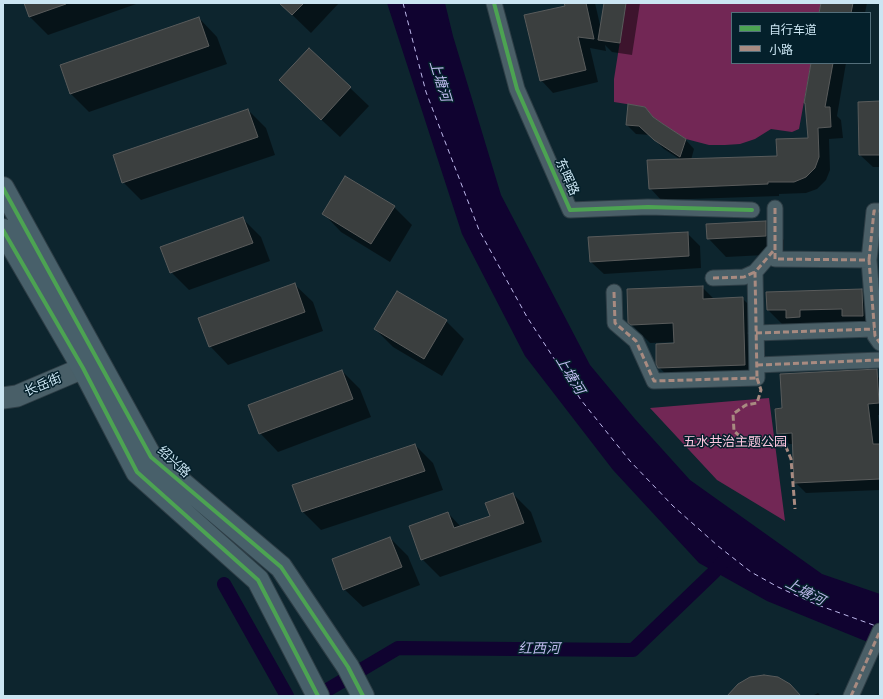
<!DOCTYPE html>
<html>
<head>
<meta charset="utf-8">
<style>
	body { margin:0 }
	#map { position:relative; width:883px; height:699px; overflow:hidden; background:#0d252e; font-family:Quicksand,"Noto Sans SC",sans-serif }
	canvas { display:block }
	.frame { position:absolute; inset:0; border:4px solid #cbe5f2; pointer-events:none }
	.legend { position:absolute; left:731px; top:12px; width:140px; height:52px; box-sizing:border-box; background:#04202b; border:1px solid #546f7b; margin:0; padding:5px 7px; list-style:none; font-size:12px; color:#cbe5f2 }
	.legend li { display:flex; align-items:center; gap:8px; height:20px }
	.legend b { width:20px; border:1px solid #546f7b }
</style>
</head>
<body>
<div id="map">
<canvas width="883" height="699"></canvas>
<div class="frame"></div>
<ul class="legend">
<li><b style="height:5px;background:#4ca352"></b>自行车道</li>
<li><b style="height:5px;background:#a88b81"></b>小路</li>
</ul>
</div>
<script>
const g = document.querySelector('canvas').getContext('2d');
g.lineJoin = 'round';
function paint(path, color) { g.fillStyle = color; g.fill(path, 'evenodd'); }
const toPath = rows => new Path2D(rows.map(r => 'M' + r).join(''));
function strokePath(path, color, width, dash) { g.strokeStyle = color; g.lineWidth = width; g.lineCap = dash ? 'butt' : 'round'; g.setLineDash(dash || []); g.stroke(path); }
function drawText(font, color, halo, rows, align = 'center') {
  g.font = font + ' Quicksand,"Noto Sans SC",sans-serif'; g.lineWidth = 3; g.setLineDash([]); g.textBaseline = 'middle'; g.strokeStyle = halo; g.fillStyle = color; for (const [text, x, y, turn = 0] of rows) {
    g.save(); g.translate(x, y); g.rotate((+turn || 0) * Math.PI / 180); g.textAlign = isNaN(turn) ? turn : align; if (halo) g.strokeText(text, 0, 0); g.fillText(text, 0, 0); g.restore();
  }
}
paint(toPath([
	[626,3,821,3,819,13,732,13,732,63,811,63,799,129,792,132,771,129,755,139,740,144,725,145,709,145,686,139,674,132,653,117,645,107,614,102,614,79],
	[769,398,785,521,717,480,650,408]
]), '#722755');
paint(toPath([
	[387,3,445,3,453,36,501,195,590,365,635,419,690,480,822,574,880,594,880,647,767,601,699,563,613,470,525,356,462,234]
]), '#100330');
paint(toPath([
	[25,3,139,3,48,35,30,17],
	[280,3,339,3,311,33],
	[565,3,595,3,601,29,605,3,640,3,632,55,612,52,605,45,606,51,590,48,598,82,553,93,541,80,566,6],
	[822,3,867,3,865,13,821,13],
	[199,18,217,37,227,64,89,112,71,94],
	[309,49,369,106,340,137,298,98],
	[812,63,846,63,837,116,841,120,843,138,829,139,830,170,826,180,817,189,806,193,779,194,779,196,661,200,650,188,681,160,664,149,650,135,636,134,627,125,655,119,685,139,694,149,691,160,778,157,809,139],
	[880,102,880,167,873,167,860,155],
	[248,110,266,128,275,155,141,200,123,182],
	[394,207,412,225,390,262,341,232,323,213],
	[243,219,261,237,270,261,189,290,171,272],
	[766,222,784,240,784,254,726,257,708,238],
	[687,233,700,246,701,268,604,274,591,262],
	[294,284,313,302,323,331,228,365,210,346],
	[702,287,714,299,742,298,760,316,763,383,677,386,659,367,675,344,675,342,650,343,629,322],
	[862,290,880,308,880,334,786,328,768,310],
	[446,321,464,339,442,376,393,347,375,329],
	[342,371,360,389,371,417,278,452,260,433],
	[877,376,880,379,880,415,878,415,880,430,880,490,806,493,795,482,794,444,789,444,778,433,783,409],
	[415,445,433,463,443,490,321,530,303,512,293,486],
	[513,494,531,512,542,542,440,577,422,559,448,513,461,527,491,516],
	[390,538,408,556,420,585,363,607,344,589],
	[818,693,821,696,812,696]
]), '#0007');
strokePath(toPath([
	[224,584,287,696],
	[317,696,398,648,633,650,714,572,726,558]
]), '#100330', 14);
strokePath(toPath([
	[403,3,426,92,479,230,527,317,581,400,630,461,673,506,718,546,751,572,778,587,815,604,876,626]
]), '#bdb8eb', 1, [5, 4]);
const building = toPath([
	[24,3,66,3,66,4,29,17,24,3],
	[279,3,304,3,292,15,279,3],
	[564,3,586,3,594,39,578,37,586,70,540,81,524,15,565,6,564,3],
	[604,3,626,3,620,43,598,40,604,3],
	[821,3,853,3,851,13,819,13,821,3],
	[199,17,209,46,70,94,60,65,199,17],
	[309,48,351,87,321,120,279,80,309,48],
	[811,63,833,63,825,107,830,107,831,127,818,128,819,157,815,168,806,177,794,182,768,182,768,184,649,189,647,160,777,156,776,139,808,138,805,103,804,103,811,63],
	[880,101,880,155,859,155,858,102,880,101],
	[628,104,645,107,653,117,663,124,686,139,680,157,654,140,639,126,626,125,628,104],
	[248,109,258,137,122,183,113,155,248,109],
	[345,176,395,206,371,244,322,214,345,176],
	[243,217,253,243,170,273,160,247,243,217],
	[766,221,766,236,707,239,706,224,766,221],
	[688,232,689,256,590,262,588,237,688,232],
	[295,283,305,312,209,347,198,318,295,283],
	[703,286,703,299,743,297,745,365,658,368,656,364,656,344,674,343,673,323,631,325,628,323,627,289,703,286],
	[862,289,863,316,842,316,842,309,800,310,800,317,786,318,786,310,767,310,766,292,862,289],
	[397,291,447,320,424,359,374,329,397,291],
	[877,369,879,403,868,404,873,444,880,444,880,479,794,483,792,433,777,434,775,409,782,408,780,374,877,369],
	[342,370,353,399,259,434,248,405,342,370],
	[415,444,425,471,302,512,292,485,415,444],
	[513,493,524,523,421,560,409,526,448,512,454,528,490,516,485,503,513,493],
	[390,537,402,567,343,590,332,559,390,537],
	[764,675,778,677,790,684,801,696,727,696,738,684,750,677,764,675]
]);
paint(building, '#3b3f3f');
strokePath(building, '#595b5b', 1);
const street = toPath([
	[494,3,517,89,570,210,648,207,752,210],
	[775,208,775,259,869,260,875,336,880,343],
	[869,260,874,211,880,211],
	[713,278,744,277,755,272],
	[614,292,615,323,636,341,654,381,757,378,755,272,775,249],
	[756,333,874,329],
	[757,365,880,360],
	[851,696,880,631]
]);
const secondary = toPath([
	[3,398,17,396,83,368]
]);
const primary = toPath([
	[3,188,151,457,281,567,348,667,363,696],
	[3,230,83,368,137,472,258,580,318,696]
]);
strokePath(street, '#2e3e46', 17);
strokePath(secondary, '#2e3e46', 23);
strokePath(primary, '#2e3e46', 24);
strokePath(street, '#4a5f67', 15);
strokePath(secondary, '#495f68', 21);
strokePath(primary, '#48606a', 22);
strokePath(toPath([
	[775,208,775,259,869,260,875,336,880,343],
	[869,260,874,211,880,211],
	[713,278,744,277,755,272],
	[614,292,615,323,636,341,654,381,757,378,755,272,775,249],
	[756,333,874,329],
	[757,365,880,360],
	[757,378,761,390,757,403,746,405,733,414,734,431,746,442,770,444,786,447,791,459,795,509],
	[851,696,880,631]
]), '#a88b81', 3, [6, 3]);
strokePath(toPath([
	[494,3,517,89,570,210,648,207,752,210],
	[3,188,151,457,281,567,348,667,363,696],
	[3,230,83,368,137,472,258,580,318,696]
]), '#4ca352', 4);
drawText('13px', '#cbe5f2', '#04202b', [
	["东晖路",567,177,66],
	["长岳街",43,385,-23],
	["绍兴路",174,462,43]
]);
drawText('13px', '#fdc5df', '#04202b', [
	["五水共治主题公园",735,442]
]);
drawText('italic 14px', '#bdb8eb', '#04202b', [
	["上塘河",440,81,73],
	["上塘河",570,375,59],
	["上塘河",805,592,28],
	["红西河",539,649]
]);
</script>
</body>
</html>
